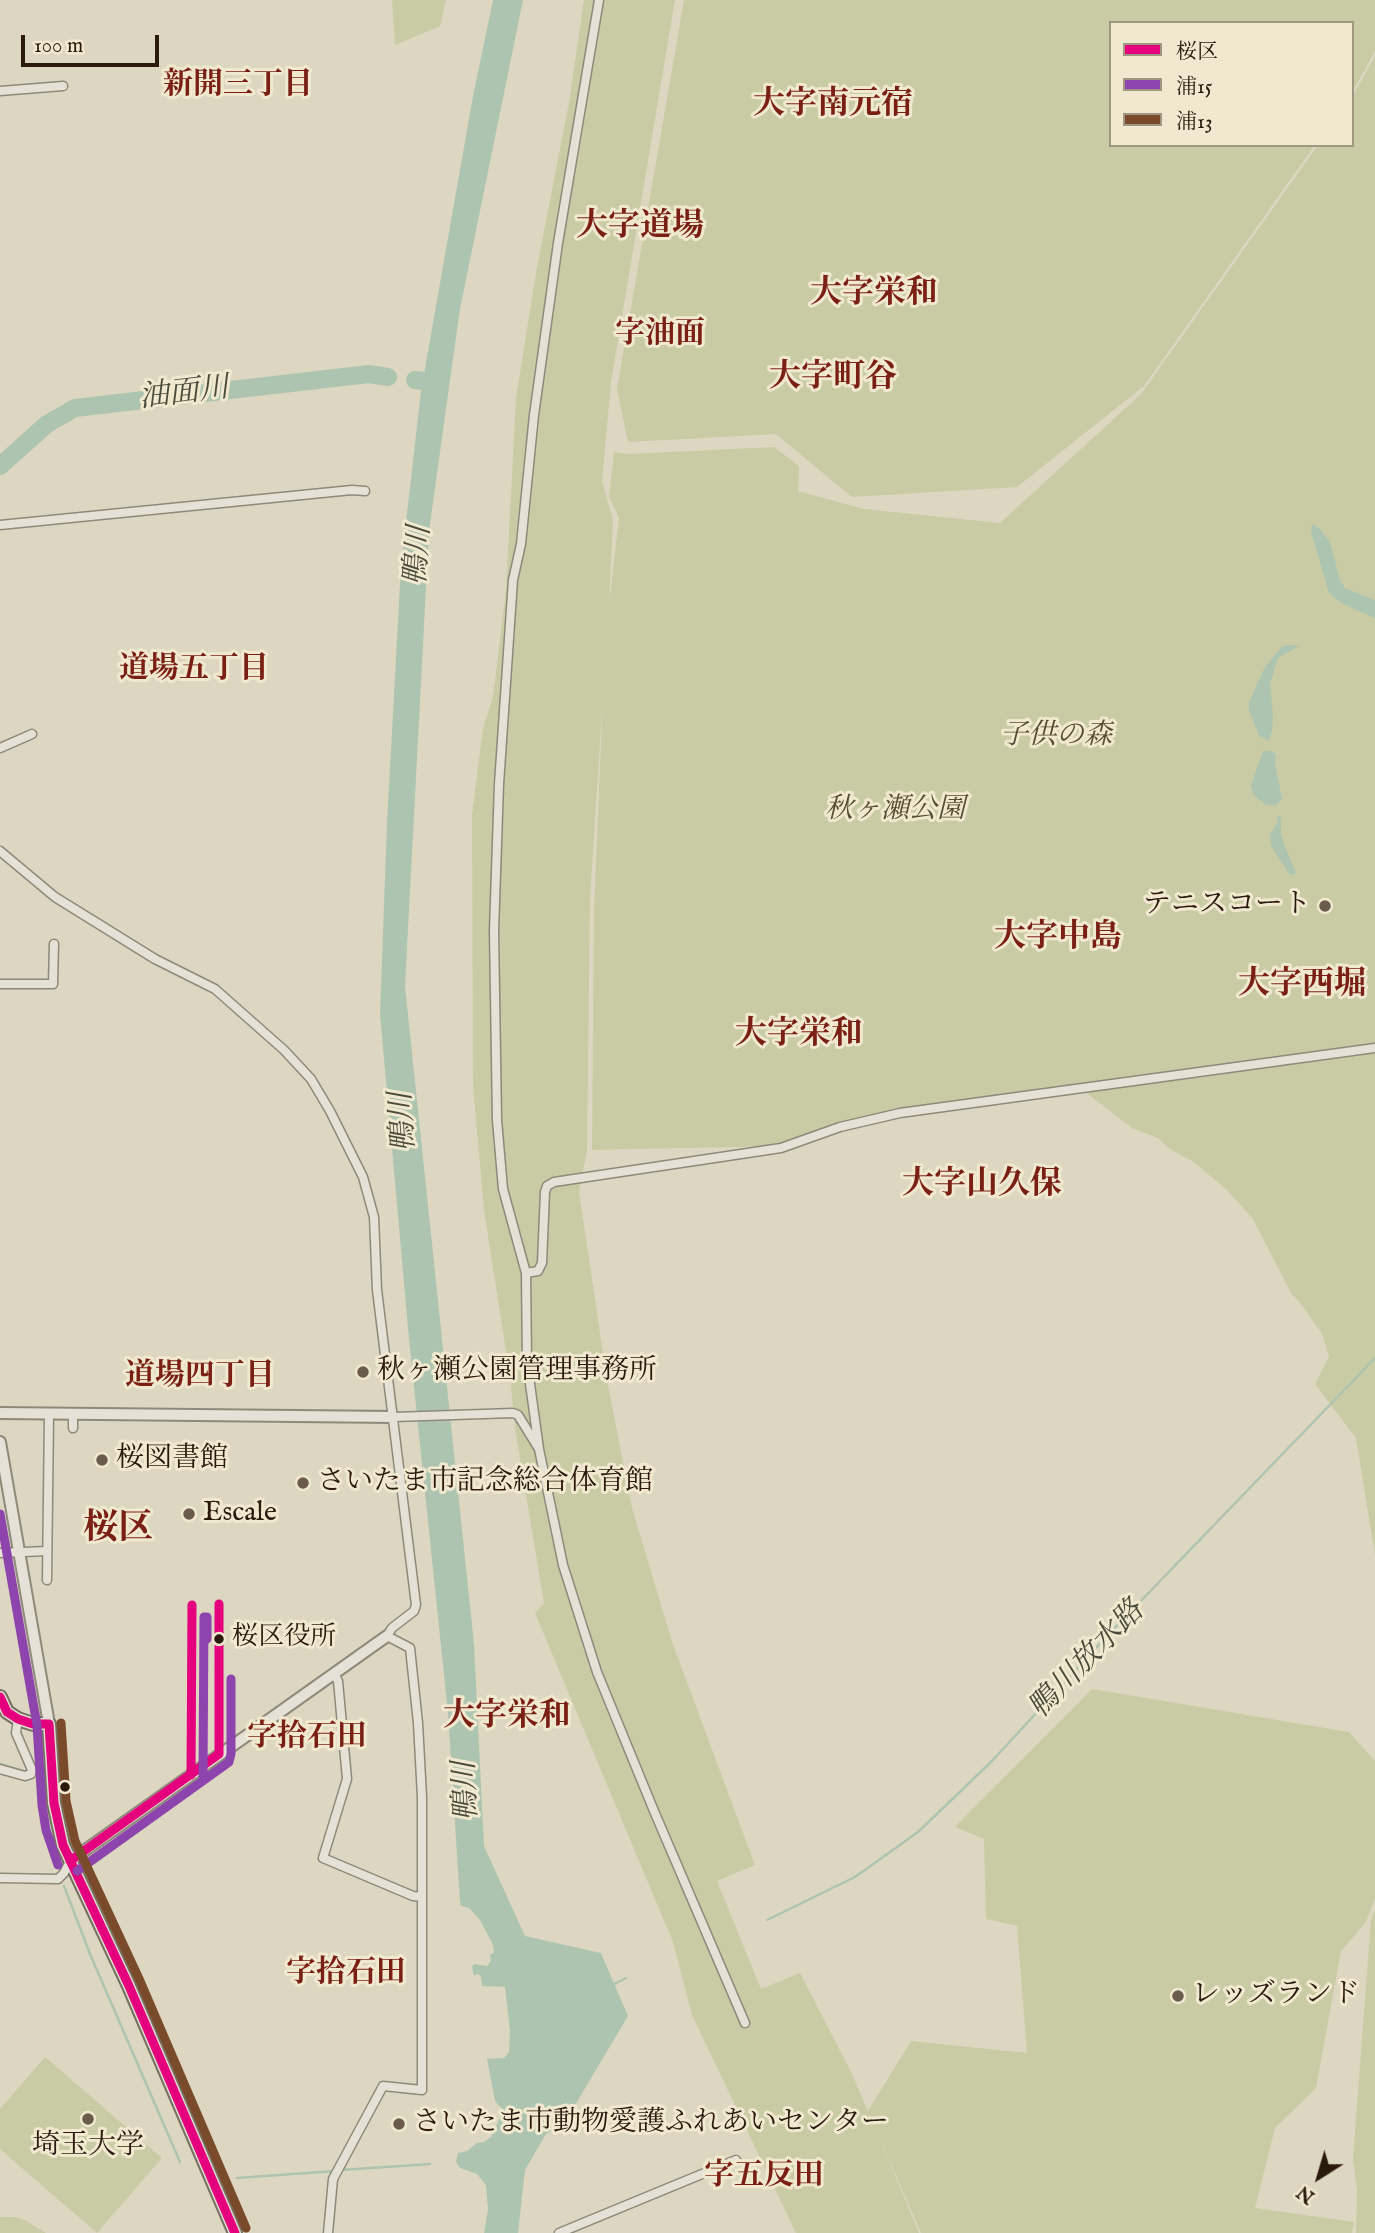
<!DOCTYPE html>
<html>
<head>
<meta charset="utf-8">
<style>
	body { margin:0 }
	#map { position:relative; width:1375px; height:2233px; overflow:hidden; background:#ddd7c1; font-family:"IM FELL English","Noto Serif JP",serif }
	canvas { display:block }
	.legend { position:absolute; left:1109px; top:21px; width:245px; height:126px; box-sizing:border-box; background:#f1e9cf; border:2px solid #a19681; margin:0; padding:9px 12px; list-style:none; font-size:21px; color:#2a1a0d }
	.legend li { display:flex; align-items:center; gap:14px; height:35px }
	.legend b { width:35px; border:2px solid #a19681 }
	.north { position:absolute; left:1284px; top:2142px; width:70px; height:70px; -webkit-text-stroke:5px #f1e9cf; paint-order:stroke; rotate:217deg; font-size:19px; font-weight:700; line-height:28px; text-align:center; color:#2a1a0d }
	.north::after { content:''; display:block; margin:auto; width:24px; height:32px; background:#2a1a0d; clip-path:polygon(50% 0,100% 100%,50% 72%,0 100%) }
	.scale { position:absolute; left:21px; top:35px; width:138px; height:32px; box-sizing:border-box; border:4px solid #2a1a0d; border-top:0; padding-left:9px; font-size:21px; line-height:24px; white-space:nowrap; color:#2a1a0d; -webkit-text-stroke:5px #f1e9cf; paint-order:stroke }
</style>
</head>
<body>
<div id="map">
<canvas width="1375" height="2233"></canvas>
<ul class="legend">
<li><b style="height:9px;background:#e5007d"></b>桜区</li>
<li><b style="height:9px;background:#8e44ad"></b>浦15</li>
<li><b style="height:9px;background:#7a4b2a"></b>浦13</li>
</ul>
<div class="north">N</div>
<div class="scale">100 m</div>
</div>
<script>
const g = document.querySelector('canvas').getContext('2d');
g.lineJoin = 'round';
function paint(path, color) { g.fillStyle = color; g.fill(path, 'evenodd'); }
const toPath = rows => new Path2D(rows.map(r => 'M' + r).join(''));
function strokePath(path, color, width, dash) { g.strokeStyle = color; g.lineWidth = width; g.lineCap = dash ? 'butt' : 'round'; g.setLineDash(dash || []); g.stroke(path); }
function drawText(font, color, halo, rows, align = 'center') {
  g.font = font + ' "IM FELL English","Noto Serif JP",serif'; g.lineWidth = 6; g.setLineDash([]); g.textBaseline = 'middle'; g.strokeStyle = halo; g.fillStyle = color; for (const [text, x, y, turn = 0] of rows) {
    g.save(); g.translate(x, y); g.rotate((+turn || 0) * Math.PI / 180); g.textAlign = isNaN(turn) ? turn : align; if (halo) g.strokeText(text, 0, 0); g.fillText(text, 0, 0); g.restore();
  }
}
paint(toPath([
	[392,0,446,0,440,26,395,45],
	[584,0,675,0,611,382,602,481,613,520,609,604,619,518,609,497,614,452,628,454,774,447,799,466,798,491,864,509,1000,523,1141,394,1318,145,1352,145,1352,97,1375,56,1375,1555,1356,1438,1315,1384,1329,1356,1322,1334,1299,1301,1292,1295,1253,1219,1227,1190,1192,1161,1170,1149,1158,1138,1132,1128,1079,1087,943,1105,778,1146,592,1150,594,909,603,697,590,898,587,1151,579,1192,607,1380,632,1508,672,1642,755,1865,717,1881,761,1989,800,1973,851,2072,868,2111,911,2041,1027,2053,1017,1926,986,1919,984,1839,955,1827,1092,1689,1349,1732,1375,1761,1375,1899,1366,1922,1341,1951,1316,2088,1275,2128,1255,2208,1354,2222,1352,2233,921,2233,877,2132,919,2233,796,2233,692,2015,673,1942,535,1613,544,1603,515,1428,510,1377,484,1210,473,1086,472,815,483,728,493,697,506,590,516,398,537,267,569,103],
	[684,0,1375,0,1375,51,1352,93,1352,23,1111,23,1111,145,1315,145,1144,386,1017,487,852,497,776,434,628,442,617,389],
	[1375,1909,1375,2233,1356,2233,1357,2191,1353,2158,1371,1920],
	[45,2057,162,2158,97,2233,0,2149,0,2109],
	[0,2217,15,2217,26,2221,46,2233,0,2233]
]), '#c8cba4');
paint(toPath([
	[493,0,523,0,460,309,429,531,405,986,474,1644,484,1846,525,1936,601,1953,628,2016,571,2112,560,2125,546,2134,525,2170,518,2233,484,2233,488,2210,486,2185,477,2174,460,2168,456,2162,458,2153,467,2151,477,2143,484,2142,491,2137,499,2120,503,2110,495,2101,487,2059,504,2058,509,2052,510,2031,505,1987,482,1986,481,1977,478,1974,474,1976,472,1967,474,1964,487,1966,491,1961,490,1955,494,1952,493,1945,480,1920,469,1908,461,1906,460,1902,448,1713,409,1339,380,1014,387,823,401,566,421,391,473,96],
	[1312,524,1320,529,1330,542,1340,580,1345,588,1375,600,1375,618,1343,604,1329,593,1311,532],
	[1289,645,1299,646,1278,658,1270,684,1273,715,1272,731,1269,741,1259,736,1249,710,1249,702,1264,669,1281,647],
	[1263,751,1272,751,1276,755,1275,763,1282,799,1275,806,1266,805,1257,798,1253,794,1251,785],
	[1278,815,1281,818,1281,834,1284,844,1296,873,1290,875,1271,846,1270,835,1277,823]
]), '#adc5b0');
strokePath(toPath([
	[0,1764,23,1771],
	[64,1886,90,1954,180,2162],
	[767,1920,855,1877,918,1832,992,1761,1108,1635,1375,1358],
	[614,1984,626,1978],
	[341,2170,430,2164],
	[237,2178,335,2171]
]), '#adc5b0', 2.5);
strokePath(toPath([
	[415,380,438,383],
	[0,466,47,424,75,408,369,374,388,377]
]), '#adc5b0', 18);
const minor = toPath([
	[0,91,63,86],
	[0,525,352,490,365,491],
	[0,748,32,734],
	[0,851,55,897,155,959,215,989,284,1050,311,1079,330,1111,363,1177,374,1217,377,1290,416,1605,414,1611,392,1628,387,1636,410,1648,418,1723,422,1797,422,2090,383,2086,333,2179,328,2233],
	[0,984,53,984,54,944],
	[526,1273,503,1189,497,1120,494,931,499,784,513,580,521,544,534,415,558,243,599,0],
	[394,1417,513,1413,518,1415,539,1449,527,1362,526,1273,538,1271,542,1263,545,1192,547,1186,554,1182,781,1148,840,1127,900,1113,1375,1048],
	[73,1428,73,1415],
	[539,1449,563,1565,597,1672,654,1811,745,2023],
	[0,1553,47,1551],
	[47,1580,49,1414],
	[334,1674,338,1681,347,1779,323,1858,413,1896,422,1897],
	[0,1769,25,1776,31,1774,32,1770,16,1733,18,1719],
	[0,1878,58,1879,64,1873,70,1861],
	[559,2233,736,2160]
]);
const tertiary = toPath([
	[0,1413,394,1417],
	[0,1442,49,1724],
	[70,1861,387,1636]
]);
const primary = toPath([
	[0,1697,7,1712,18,1719,33,1724,49,1724,54,1803,63,1845,129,1986,235,2233]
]);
strokePath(minor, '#8f897b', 11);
strokePath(tertiary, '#8f897b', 14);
strokePath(primary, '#767063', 16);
strokePath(minor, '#e5e1d6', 8);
strokePath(tertiary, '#e5e1d6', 10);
strokePath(primary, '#e0dccf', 12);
strokePath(toPath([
	[219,1604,219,1754],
	[0,1697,7,1712,18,1719,33,1724,49,1724],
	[49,1724,54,1803,63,1845,129,1986,235,2233],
	[191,1775,192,1605],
	[70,1861,219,1754]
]), '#e5007d', 9);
strokePath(toPath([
	[0,1514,37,1725,42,1805,46,1830,58,1865],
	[203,1775,204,1617,207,1617,207,1639],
	[77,1871,229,1762,231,1754,231,1679]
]), '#8e44ad', 9);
strokePath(toPath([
	[61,1723,66,1801,75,1841,140,1981,246,2228]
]), '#7a4b2a', 9);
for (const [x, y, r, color] of [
	[1325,906,7,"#695c4c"],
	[363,1372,7,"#695c4c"],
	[102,1460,7,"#695c4c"],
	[303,1483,7,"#695c4c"],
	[189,1514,7,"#695c4c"],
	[219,1639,6,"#2a1a0d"],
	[65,1787,6,"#2a1a0d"],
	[1178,1996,7,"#695c4c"],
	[88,2119,7,"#695c4c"],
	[399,2124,7,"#695c4c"]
]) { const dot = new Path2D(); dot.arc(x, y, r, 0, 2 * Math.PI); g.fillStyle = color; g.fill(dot); strokePath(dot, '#f1e9cf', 2.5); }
drawText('26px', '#2a1a0d', '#f1e9cf', [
	["桜区役所",232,1639]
], 'left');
drawText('italic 28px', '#544c33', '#f1e9cf', [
	["子供の森",1056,737],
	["秋ヶ瀬公園",895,811]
]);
drawText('28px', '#2a1a0d', '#f1e9cf', [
	["テニスコート",1311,906,"right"],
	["秋ヶ瀬公園管理事務所",377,1372],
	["桜図書館",116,1460],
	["さいたま市記念総合体育館",317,1483],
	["Escale",203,1514],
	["レッズランド",1192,1996],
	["さいたま市動物愛護ふれあいセンター",413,2124],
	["埼玉大学",88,2147,"center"]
], 'left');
drawText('bold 30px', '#7a1f14', '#f1e9cf', [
	["新開三丁目",238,87],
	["字油面",660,336],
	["道場五丁目",194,671],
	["道場四丁目",200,1378],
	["字拾石田",307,1739],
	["字拾石田",346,1975],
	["字五反田",764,2178]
]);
drawText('italic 30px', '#4b4b3c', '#f1e9cf', [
	["油面川",184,395,-7],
	["鴨川",420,556,-86],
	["鴨川",405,1122,-94],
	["鴨川放水路",1088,1661,-46],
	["鴨川",468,1791,-93]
]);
drawText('bold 32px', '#7a1f14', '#f1e9cf', [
	["大字南元宿",833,106],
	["大字道場",640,228],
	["大字栄和",874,295],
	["大字町谷",833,379],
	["大字中島",1058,939],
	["大字西堀",1302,986],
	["大字栄和",799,1036],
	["大字山久保",982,1186],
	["大字栄和",507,1718]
]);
drawText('bold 35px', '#7a1f14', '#f1e9cf', [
	["桜区",118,1531]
]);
</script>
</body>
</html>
